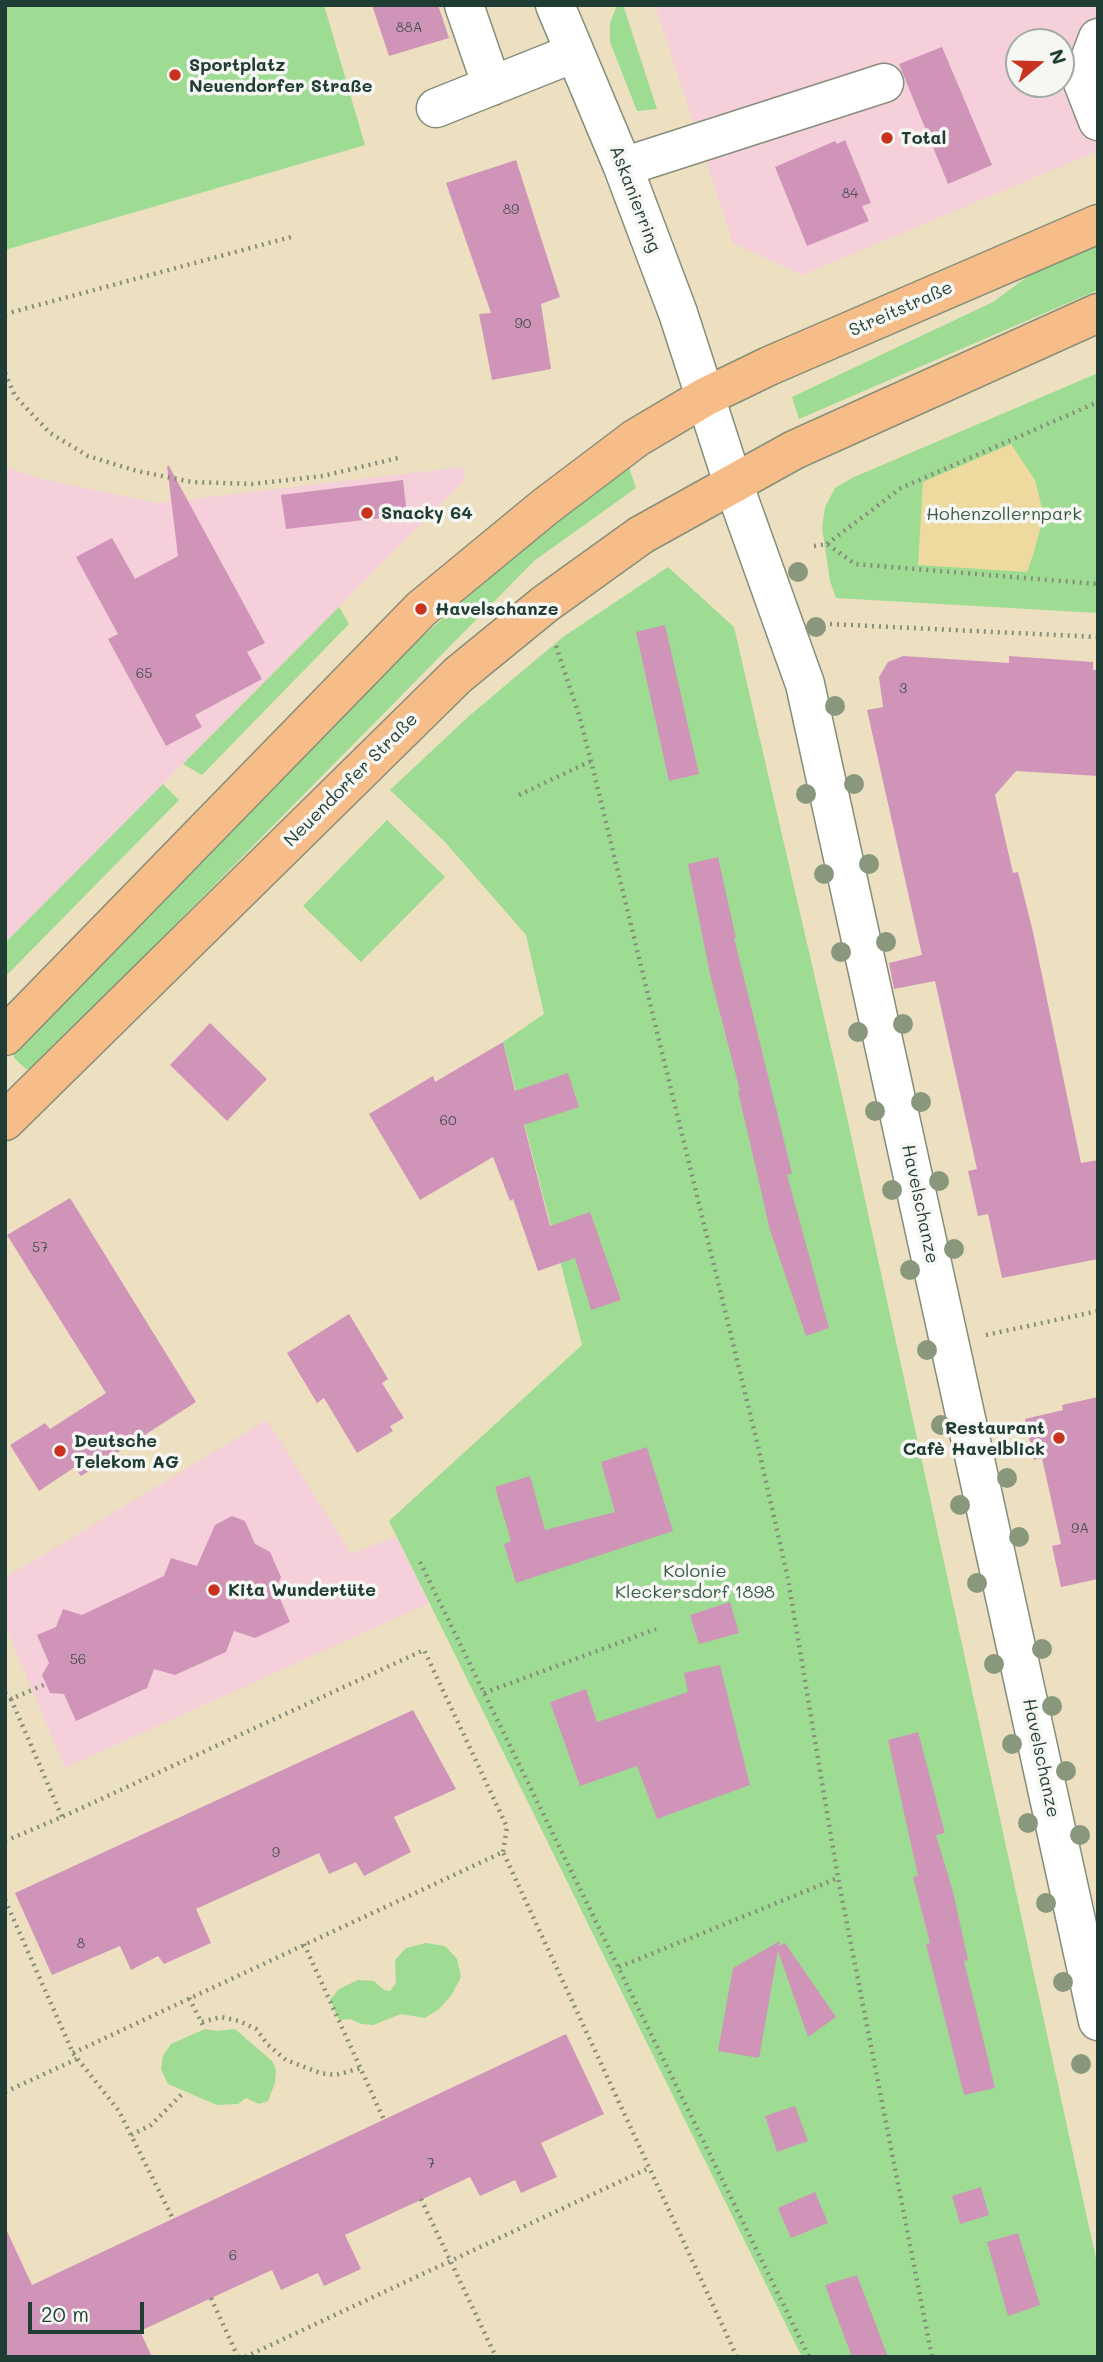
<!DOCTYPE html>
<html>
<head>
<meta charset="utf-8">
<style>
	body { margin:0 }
	#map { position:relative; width:1103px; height:2362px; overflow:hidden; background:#ece0c0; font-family:Mali,sans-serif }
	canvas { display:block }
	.frame { position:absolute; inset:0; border:7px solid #1f3d34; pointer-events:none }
	.north { position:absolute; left:1005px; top:28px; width:70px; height:70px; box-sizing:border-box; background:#f6f6f2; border:2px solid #a0aca6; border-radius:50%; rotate:71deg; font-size:19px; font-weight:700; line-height:28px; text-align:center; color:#1f3d34 }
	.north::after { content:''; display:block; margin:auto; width:24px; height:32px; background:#c8321e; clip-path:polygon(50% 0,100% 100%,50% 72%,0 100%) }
	.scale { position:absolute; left:28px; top:2302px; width:116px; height:32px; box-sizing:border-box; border:4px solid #1f3d34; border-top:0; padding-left:9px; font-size:21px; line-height:24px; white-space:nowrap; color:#1f3d34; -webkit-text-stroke:5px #f6f6f2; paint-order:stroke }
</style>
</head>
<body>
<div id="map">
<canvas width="1103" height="2362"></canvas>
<div class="frame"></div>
<div class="north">N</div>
<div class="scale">20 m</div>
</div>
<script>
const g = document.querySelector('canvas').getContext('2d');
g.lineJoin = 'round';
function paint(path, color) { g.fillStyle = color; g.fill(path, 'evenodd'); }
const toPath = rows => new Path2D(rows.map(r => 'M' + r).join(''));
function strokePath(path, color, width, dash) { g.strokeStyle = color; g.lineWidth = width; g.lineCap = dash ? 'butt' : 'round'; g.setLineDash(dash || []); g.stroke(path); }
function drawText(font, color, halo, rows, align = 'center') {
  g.font = font + ' Mali,sans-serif'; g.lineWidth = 7; g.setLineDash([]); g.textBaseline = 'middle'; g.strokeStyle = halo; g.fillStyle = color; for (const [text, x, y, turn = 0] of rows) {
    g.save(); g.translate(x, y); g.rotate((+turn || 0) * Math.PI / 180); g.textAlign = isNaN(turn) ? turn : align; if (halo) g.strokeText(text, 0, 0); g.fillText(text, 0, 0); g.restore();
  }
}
paint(toPath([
	[655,5,1098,5,1098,151,802,275,733,243],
	[1019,42,1061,42,1061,84,1019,84],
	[5,467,42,479,158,503,463,467,465,480,5,943],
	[267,1420,351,1554,396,1536,429,1603,65,1768,5,1625,5,1578]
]), '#f5cfda');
paint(toPath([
	[5,5,324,5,365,145,5,250],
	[617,5,623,5,657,109,637,111,610,42,610,23],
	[1098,242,1098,290,799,419,792,397,993,302,1039,268],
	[1098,373,1098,613,836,598,830,581,822,528,825,507,835,488,854,477],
	[629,467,636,488,534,561,33,1069,26,1069,14,1058,14,1052,422,637,512,558,588,496],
	[668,567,734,627,845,1108,1098,2268,1098,2357,802,2357,389,1521,582,1345,503,1042,544,1014,526,935,445,842,390,790,469,716,563,637],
	[339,607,349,624,202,775,183,764],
	[163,784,179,800,5,977,5,943],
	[387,820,445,877,361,962,303,906],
	[426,1943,445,1946,457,1959,461,1977,451,1996,439,2009,425,2018,401,2014,373,2025,361,2024,350,2019,339,2020,330,2000,339,1989,358,1980,374,1981,384,1990,390,1991,396,1983,395,1960,406,1948],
	[205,2029,217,2031,235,2029,272,2061,276,2070,275,2083,268,2101,259,2104,246,2098,238,2104,217,2105,168,2084,161,2069,163,2056,171,2044]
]), '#9ddc92');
paint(toPath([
	[1011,444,1035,480,1042,508,1043,518,1034,552,1027,572,918,565,923,482]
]), '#eeda9e');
paint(toPath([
	[372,5,438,5,449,38,389,56],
	[942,47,992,165,948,184,899,64],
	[845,140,871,203,862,206,869,221,807,246,775,167,835,141,837,144],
	[516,160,560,297,541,304,551,369,492,380,479,314,491,313,446,183],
	[167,466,169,466,265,643,247,652,262,679,195,715,202,727,166,746,108,639,118,634,76,557,112,538,135,579,178,556],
	[403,480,407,515,286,529,281,495],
	[665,625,699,774,669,781,636,632],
	[903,656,1009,663,1009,656,1093,662,1093,670,1098,670,1098,776,1016,771,995,795,1013,873,1018,872,1033,932,1081,1163,1098,1160,1098,1259,1002,1278,988,1214,978,1216,968,1171,977,1169,935,981,894,989,889,963,922,955,867,710,883,707,879,677,888,662],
	[718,857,736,938,734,938,792,1173,787,1175,829,1328,806,1336,770,1230,738,1091,740,1091,710,974,688,864],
	[210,1023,267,1079,227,1121,170,1065],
	[503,1042,515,1091,568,1073,579,1107,524,1125,550,1226,590,1212,621,1300,591,1310,575,1258,538,1271,513,1199,510,1201,493,1157,420,1200,369,1114,433,1076,435,1082],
	[70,1198,196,1402,81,1476,75,1467,39,1491,10,1445,45,1423,50,1429,106,1393,7,1235],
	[349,1314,388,1379,382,1383,404,1418,390,1426,393,1431,357,1453,324,1398,317,1403,287,1353],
	[1098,1397,1098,1579,1061,1587,1052,1546,1061,1544,1042,1458,1034,1460,1025,1419,1063,1410,1062,1405],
	[647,1447,673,1531,516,1583,504,1544,511,1541,495,1487,530,1476,545,1530,615,1512,601,1462],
	[232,1516,245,1521,255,1544,270,1552,281,1577,276,1589,290,1622,255,1638,234,1631,226,1652,175,1675,154,1669,147,1688,76,1721,64,1694,50,1693,42,1675,49,1663,37,1635,56,1627,63,1609,82,1615,164,1576,171,1558,197,1566,215,1525],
	[730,1602,739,1633,699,1644,690,1615],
	[720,1665,750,1785,657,1819,637,1766,580,1786,550,1702,586,1689,597,1722,688,1692,684,1673],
	[413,1710,456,1789,394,1817,411,1852,364,1876,356,1862,329,1874,319,1853,196,1909,211,1943,164,1964,158,1956,131,1970,120,1946,52,1975,15,1893],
	[918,1732,945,1833,936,1835,953,1892,968,1960,964,1961,995,2088,964,2095,926,1944,930,1943,913,1877,918,1876,888,1740],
	[780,1941,779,1946,785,1943,836,2017,808,2037,778,1951,759,2058,718,2051,733,1968],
	[566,2034,604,2114,541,2143,557,2177,521,2193,515,2180,480,2196,470,2177,345,2235,361,2269,324,2286,318,2273,281,2290,272,2270,140,2331,152,2357,5,2357,5,2227,32,2285],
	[795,2106,808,2141,777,2152,765,2116],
	[981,2187,989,2215,960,2224,952,2196],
	[815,2192,828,2223,791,2238,778,2208],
	[1018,2233,1040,2305,1008,2316,987,2242],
	[857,2275,888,2357,852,2357,825,2285]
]), '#d194b9');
const minor = toPath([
	[464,5,492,86],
	[555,5,623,167,678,313,733,483,805,684,1098,2021],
	[1098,38,1082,80,1098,121],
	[436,108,574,53],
	[623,167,884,83]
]);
const major = toPath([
	[5,1036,421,609,546,506,636,438,705,397,769,366,1098,224],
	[5,1121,458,675,545,604,641,535,794,450,1098,313]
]);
strokePath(minor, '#868e7a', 41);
strokePath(major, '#868e7a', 41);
strokePath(toPath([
	[5,314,291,237],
	[5,373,15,396,50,433,88,456,137,471,192,482,252,484,323,476,402,457],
	[827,544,901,488,1098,402],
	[814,546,827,544,855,564,1098,584],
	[830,624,1098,637],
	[556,646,579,715,591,761,757,1442,788,1579,838,1878,932,2357],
	[519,795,591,761],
	[986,1335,1098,1311],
	[420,1562,809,2357],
	[5,1693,11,1699,46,1684],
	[484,1693,656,1629],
	[11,1699,62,1817],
	[5,1841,62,1817,424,1650,507,1827,503,1852],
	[5,1900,73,2053,119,2111,173,2219],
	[304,1944,384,2120],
	[619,1967,838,1878],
	[189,1998,205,2029],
	[202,2022,221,2017,239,2021,256,2029,268,2045,286,2060,320,2073,336,2075,361,2068],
	[73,2053,503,1852,737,2357],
	[5,2092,77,2059],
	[131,2135,151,2125,184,2092],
	[421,2199,496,2357],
	[211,2298,238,2357],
	[245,2357,649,2168]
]), '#868e7a', 4.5, [2, 5]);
strokePath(minor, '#fff', 38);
strokePath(major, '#f7bd88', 38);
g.fillStyle = '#89987d';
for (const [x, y] of [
	[798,572],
	[816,627],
	[835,706],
	[854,784],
	[806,794],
	[869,864],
	[824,874],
	[886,942],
	[841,952],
	[903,1024],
	[858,1032],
	[921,1102],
	[875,1111],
	[939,1181],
	[892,1190],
	[954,1249],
	[910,1270],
	[927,1350],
	[941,1425],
	[1007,1478],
	[960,1505],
	[1019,1537],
	[977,1583],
	[1042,1649],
	[994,1664],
	[1052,1706],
	[1012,1744],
	[1066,1771],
	[1028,1823],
	[1080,1835],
	[1046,1903],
	[1063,1982],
	[1081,2064]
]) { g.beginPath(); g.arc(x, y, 10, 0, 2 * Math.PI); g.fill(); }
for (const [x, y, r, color] of [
	[175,75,7,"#c8321e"],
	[887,138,7,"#c8321e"],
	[367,513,7,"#c8321e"],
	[421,609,7,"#c8321e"],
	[1059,1438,7,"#c8321e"],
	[60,1451,7,"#c8321e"],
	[214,1590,7,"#c8321e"]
]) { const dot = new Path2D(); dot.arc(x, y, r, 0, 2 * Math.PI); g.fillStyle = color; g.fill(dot); strokePath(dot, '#f6f6f2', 2.5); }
drawText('14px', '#4c5355', null, [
	["88A",409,28],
	["84",850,194],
	["89",511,210],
	["90",523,324],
	["65",144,674],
	["3",903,689],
	["60",448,1121],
	["57",40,1248],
	["9A",1080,1529],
	["56",78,1660],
	["9",276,1853],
	["8",81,1944],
	["7",431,2164],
	["6",233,2256]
]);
drawText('bold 18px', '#1f3d34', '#f6f6f2', [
	["Sportplatz",189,65],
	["Neuendorfer Straße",189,86],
	["Total",901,138],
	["Snacky 64",381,513],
	["Havelschanze",435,609],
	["Restaurant",1045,1428,"right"],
	["Cafè Havelblick",1045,1449,"right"],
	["Deutsche",74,1441],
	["Telekom AG",74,1462],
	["Kita Wundertüte",228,1590]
], 'left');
drawText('18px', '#1f3d34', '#f6f6f2', [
	["Askanierring",635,199,69],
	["Streitstraße",901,309,-24],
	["Neuendorfer Straße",351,780,-45],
	["Havelschanze",920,1204,78],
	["Havelschanze",1041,1758,78]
]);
drawText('18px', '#385d47', '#f6f6f2', [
	["Hohenzollernpark",1004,514],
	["Kolonie",695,1571],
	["Kleckersdorf 1898",695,1592]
]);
</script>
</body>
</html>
